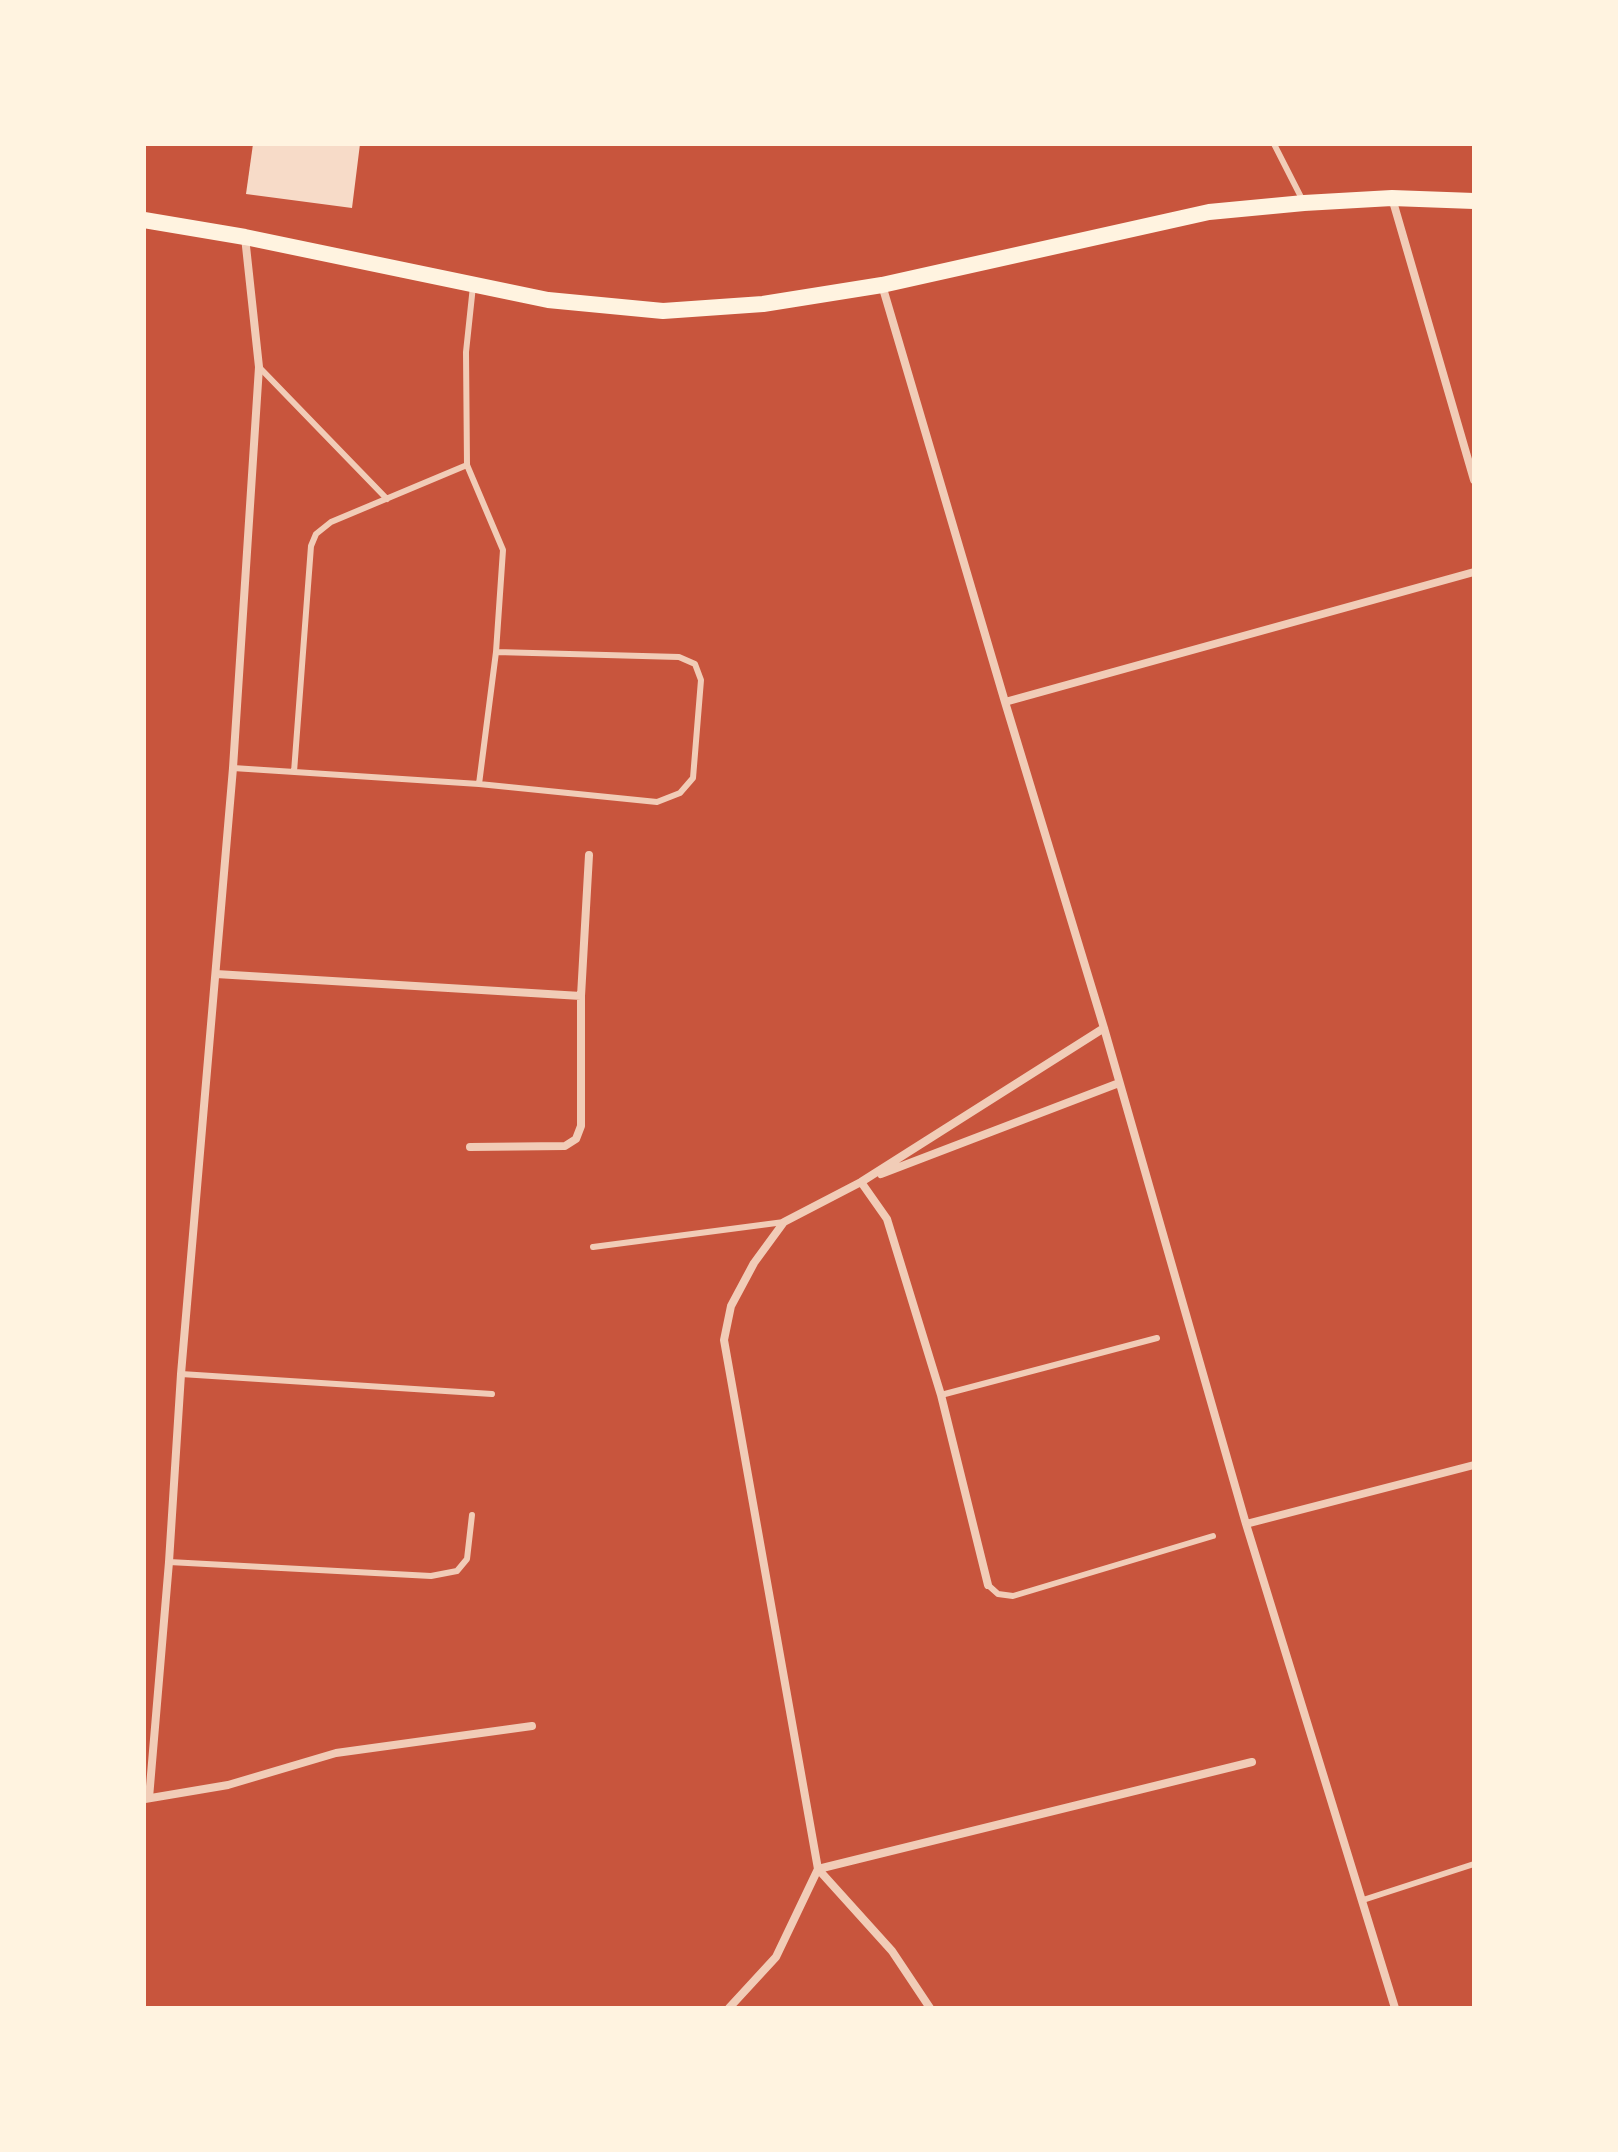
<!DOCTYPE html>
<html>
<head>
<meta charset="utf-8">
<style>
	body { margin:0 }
	#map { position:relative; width:1618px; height:2152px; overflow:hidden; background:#c8553d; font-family:Cabin,sans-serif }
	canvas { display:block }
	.frame { position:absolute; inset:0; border:146px solid #fff3e0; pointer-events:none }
</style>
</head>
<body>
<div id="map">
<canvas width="1618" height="2152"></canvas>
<div class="frame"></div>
</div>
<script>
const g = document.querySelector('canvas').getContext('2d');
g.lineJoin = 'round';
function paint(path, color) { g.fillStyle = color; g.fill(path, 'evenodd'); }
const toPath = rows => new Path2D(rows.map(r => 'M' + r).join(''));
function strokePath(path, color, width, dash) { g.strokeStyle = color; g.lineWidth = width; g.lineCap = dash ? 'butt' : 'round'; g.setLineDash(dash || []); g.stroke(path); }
paint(toPath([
	[253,144,360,144,352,208,246,194]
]), '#f7dbc8');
strokePath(toPath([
	[1274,144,1303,201],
	[259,367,387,499],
	[233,768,479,784,496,652,503,550,467,465,466,352,473,286],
	[294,772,311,546,316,534,331,522,467,465],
	[479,784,657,802,680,793,693,778,701,680,695,664,679,657,496,652],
	[593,1247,784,1222],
	[181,1374,492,1394],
	[941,1395,1157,1338],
	[169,1562,431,1576,457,1571,467,1559,472,1515],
	[988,1585,998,1594,1013,1596,1213,1536],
	[1363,1900,1474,1864]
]), '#f1ccb7', 6);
strokePath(toPath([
	[1392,198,1474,480],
	[882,285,1005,702,1104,1028,1246,1524,1395,2008],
	[1005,702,1474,572],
	[216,974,581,996],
	[470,1147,565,1146,576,1139,581,1126,581,996,589,855],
	[881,1174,1119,1083],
	[861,1182,887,1219,941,1395,988,1585],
	[1246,1524,1474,1465],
	[149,1798,169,1562,181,1374,233,768,259,367,245,237],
	[145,1799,228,1785,336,1753,532,1726],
	[818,1869,1252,1762],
	[818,1869,892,1951,930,2008],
	[729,2008,776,1957,818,1869,724,1340,731,1306,754,1263,784,1222,861,1182,1104,1028]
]), '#f1ccb7', 8);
strokePath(toPath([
	[144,220,245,237,548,300,663,311,763,304,882,285,1209,212,1304,203,1392,198,1474,201]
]), '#fff3e0', 16);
</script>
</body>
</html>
